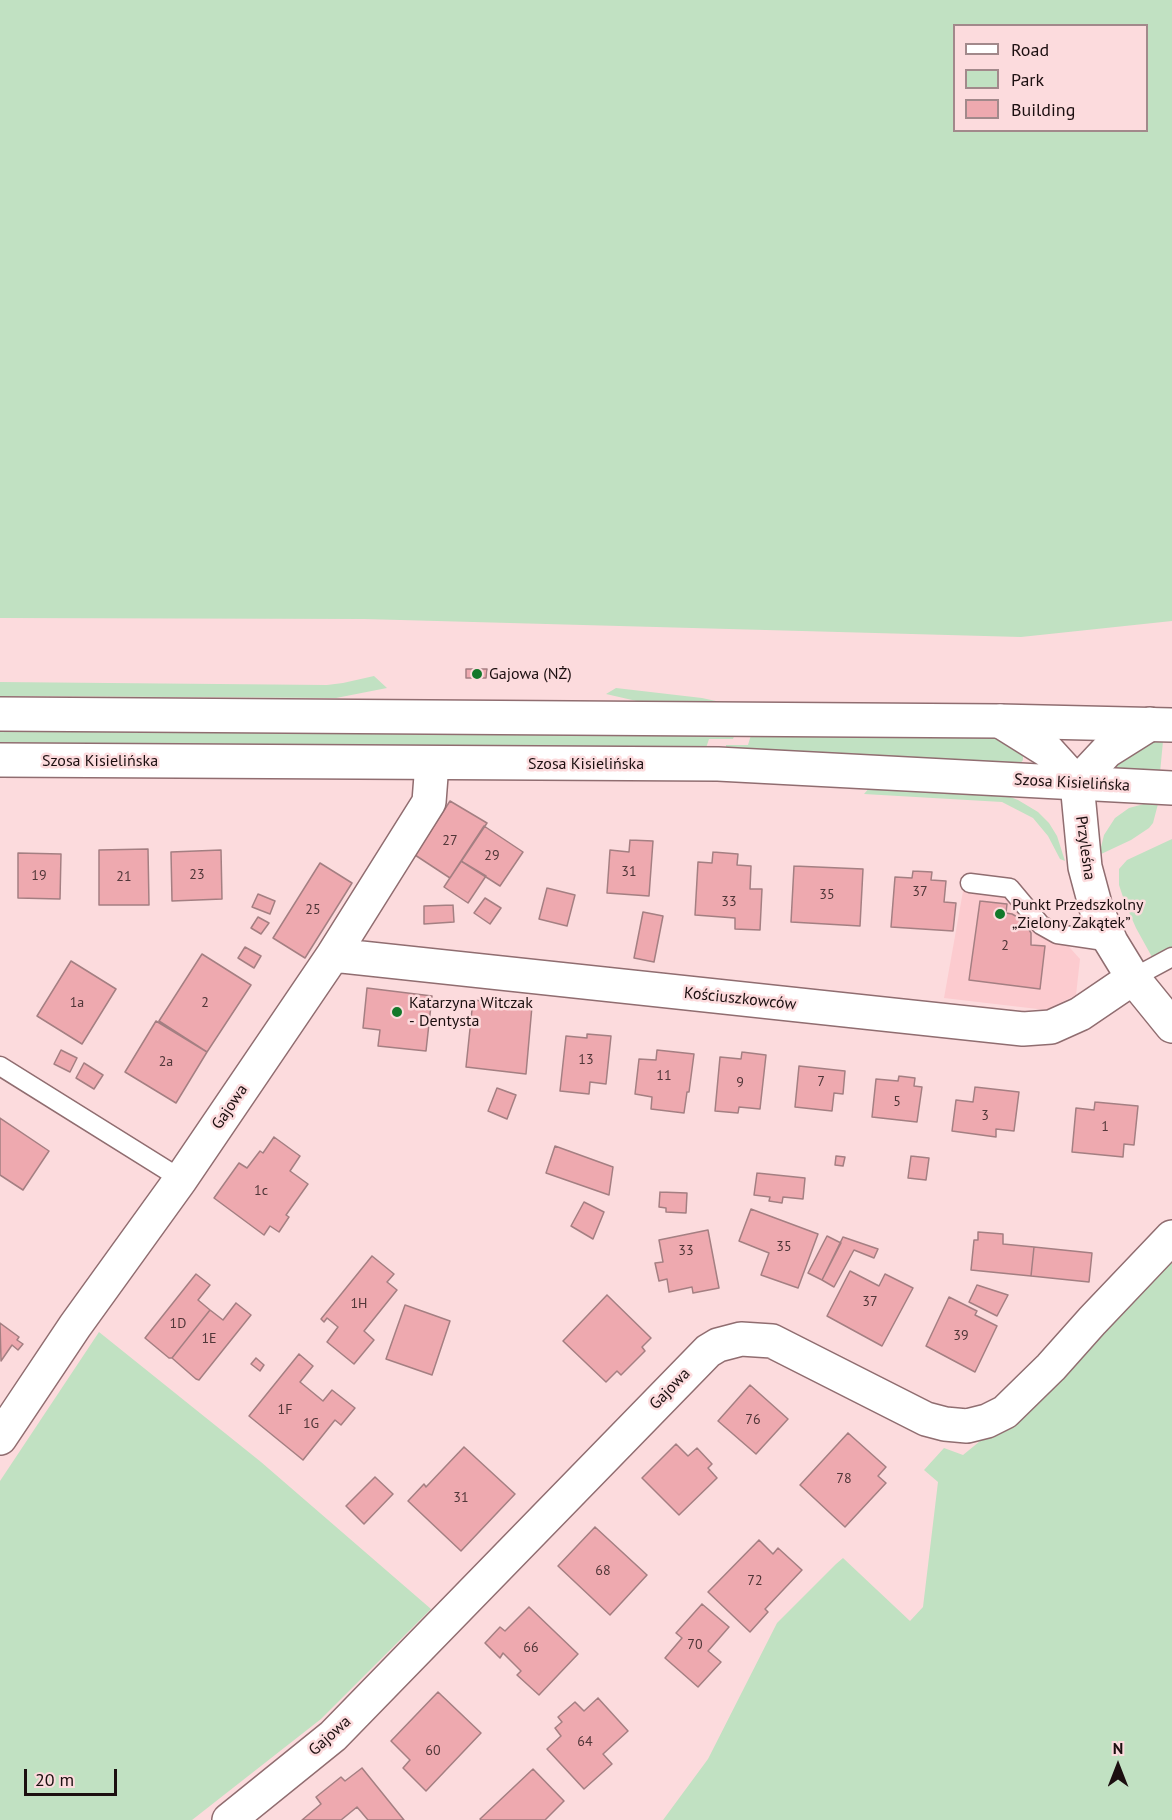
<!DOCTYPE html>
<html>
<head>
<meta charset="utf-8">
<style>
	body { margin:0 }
	#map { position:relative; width:1172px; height:1820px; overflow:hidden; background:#fcdbdd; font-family:"PT Sans",sans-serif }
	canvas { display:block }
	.legend { position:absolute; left:953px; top:24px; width:195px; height:108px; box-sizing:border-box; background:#fcdbdd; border:2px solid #a2898b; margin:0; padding:8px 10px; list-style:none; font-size:18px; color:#1c0f10 }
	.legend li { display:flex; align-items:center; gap:12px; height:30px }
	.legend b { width:30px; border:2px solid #a2898b }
	.north { position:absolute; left:1088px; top:1736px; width:60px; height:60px; -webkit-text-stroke:4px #fcdbdd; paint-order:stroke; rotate:0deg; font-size:16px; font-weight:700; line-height:24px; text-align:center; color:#1c0f10 }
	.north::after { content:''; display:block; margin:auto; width:21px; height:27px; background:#1c0f10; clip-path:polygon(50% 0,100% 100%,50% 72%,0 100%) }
	.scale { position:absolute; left:24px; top:1769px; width:93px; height:27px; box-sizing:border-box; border:3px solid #1c0f10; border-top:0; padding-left:8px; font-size:18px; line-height:21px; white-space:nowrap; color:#1c0f10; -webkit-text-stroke:4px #fcdbdd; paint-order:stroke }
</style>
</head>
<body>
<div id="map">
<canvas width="1172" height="1820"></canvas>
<ul class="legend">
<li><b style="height:8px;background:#fff"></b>Road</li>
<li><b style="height:16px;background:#c1e1c2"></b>Park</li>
<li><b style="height:16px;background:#eea9af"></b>Building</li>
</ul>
<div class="north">N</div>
<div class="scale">20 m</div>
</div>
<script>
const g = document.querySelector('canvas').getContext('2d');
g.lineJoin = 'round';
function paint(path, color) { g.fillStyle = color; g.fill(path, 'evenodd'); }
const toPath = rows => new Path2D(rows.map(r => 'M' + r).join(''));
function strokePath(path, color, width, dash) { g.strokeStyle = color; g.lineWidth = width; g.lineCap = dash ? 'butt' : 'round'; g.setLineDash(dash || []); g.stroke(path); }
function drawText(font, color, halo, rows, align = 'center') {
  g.font = font + ' "PT Sans",sans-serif'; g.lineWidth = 5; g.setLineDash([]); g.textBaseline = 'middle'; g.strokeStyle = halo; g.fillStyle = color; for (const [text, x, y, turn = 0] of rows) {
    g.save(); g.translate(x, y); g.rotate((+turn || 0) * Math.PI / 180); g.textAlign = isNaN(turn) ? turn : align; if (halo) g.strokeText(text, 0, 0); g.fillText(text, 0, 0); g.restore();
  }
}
paint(toPath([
	[1007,878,1080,959,1076,995,1046,1010,944,998,965,880]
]), '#fccbcf');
paint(toPath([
	[0,0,1172,0,1172,621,1021,637,364,619,0,618],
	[954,26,1146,26,1146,130,954,130],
	[374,676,387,688,336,698,0,696,0,682,327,685,343,683],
	[616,688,702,698,716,701,714,703,641,702,606,694],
	[0,728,735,734,733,739,709,739,706,748,0,745],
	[756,734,999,738,1023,753,1023,760,1020,764,726,749,726,745,748,745,751,735],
	[1153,741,1163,741,1160,773,1112,770,1111,762],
	[870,787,1005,795,1018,800,1038,812,1049,823,1057,836,1065,861,1060,859,1048,836,1033,818,1002,802,864,794],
	[1144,804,1158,804,1153,823,1149,828,1131,840,1099,855,1104,835,1115,818,1129,808],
	[1172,839,1172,949,1158,957,1152,957,1136,928,1125,903,1119,885,1119,869,1127,860],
	[1172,1256,1172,1820,663,1820,708,1759,777,1623,836,1564,843,1558,910,1621,923,1607,938,1482,924,1470,944,1448,963,1455,1029,1401],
	[99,1332,261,1462,431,1609,321,1719,192,1820,0,1820,0,1481]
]), '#c1e1c2');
const building = toPath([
	[466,669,487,669,486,678,466,678,466,669],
	[450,801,487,823,450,878,415,855,450,801],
	[484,826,523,852,500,886,461,861,484,826],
	[630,840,653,841,649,896,607,893,610,850,629,852,630,840],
	[148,849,149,905,99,905,99,850,148,849],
	[221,850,222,899,172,901,171,852,221,850],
	[713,852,738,854,737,865,751,866,750,889,762,889,760,930,735,929,735,918,695,915,698,862,712,863,713,852],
	[18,853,61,854,60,899,18,898,18,853],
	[461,861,486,876,468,903,444,887,461,861],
	[320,863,352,883,305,958,273,938,320,863],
	[794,866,863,869,860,926,791,922,794,866],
	[913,871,932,872,931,880,946,881,944,902,956,903,953,931,891,927,895,877,912,878,913,871],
	[547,888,575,895,567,926,539,919,547,888],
	[258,894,275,901,270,914,252,907,258,894],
	[485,898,501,908,490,924,474,913,485,898],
	[980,901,1007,904,1006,913,1012,914,1021,919,1028,928,1031,933,1031,945,1045,946,1040,989,969,980,980,901],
	[453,905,454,922,424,924,424,906,453,905],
	[643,912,663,916,654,962,634,958,643,912],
	[258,917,269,923,261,934,251,928,258,917],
	[245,947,261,956,254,968,238,958,245,947],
	[202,954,251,985,207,1052,159,1021,202,954],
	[71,961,116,989,82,1044,37,1016,71,961],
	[367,988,432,996,426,1051,378,1046,380,1030,363,1028,367,988],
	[473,1000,532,1006,526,1074,466,1067,473,1000],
	[156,1021,207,1052,176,1103,125,1072,156,1021],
	[587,1034,611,1036,606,1084,590,1082,589,1094,560,1091,566,1036,587,1038,587,1034],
	[61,1050,77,1058,70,1072,54,1064,61,1050],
	[657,1050,694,1054,689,1092,687,1092,684,1113,651,1109,652,1097,635,1094,639,1059,656,1060,657,1050],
	[742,1052,766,1055,760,1109,739,1107,738,1113,715,1111,720,1057,741,1059,742,1052],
	[84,1063,103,1075,94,1089,76,1078,84,1063],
	[799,1066,845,1071,843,1094,834,1093,832,1111,795,1107,799,1066],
	[899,1076,915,1078,914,1086,922,1087,917,1122,872,1117,876,1079,898,1081,899,1076],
	[975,1087,1019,1092,1014,1131,996,1129,996,1137,952,1131,956,1100,973,1102,975,1087],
	[497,1088,516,1095,507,1119,488,1111,497,1088],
	[1095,1102,1138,1106,1134,1145,1124,1144,1123,1157,1072,1152,1076,1108,1094,1110,1095,1102],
	[0,1118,49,1151,23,1190,0,1175,0,1118],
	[274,1137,300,1156,290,1171,308,1184,286,1215,289,1217,279,1232,270,1226,264,1235,214,1198,239,1163,247,1168,260,1151,263,1153,274,1137],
	[555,1146,613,1167,609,1195,546,1173,555,1146],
	[836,1156,845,1157,843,1166,835,1165,836,1156],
	[911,1156,929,1158,926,1180,908,1178,911,1156],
	[757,1173,805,1178,803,1199,783,1197,782,1203,769,1201,770,1197,754,1195,757,1173],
	[660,1192,687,1193,686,1213,666,1212,666,1208,659,1207,660,1192],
	[584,1202,604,1212,593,1239,571,1226,584,1202],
	[751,1209,818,1234,798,1288,761,1275,769,1253,739,1241,751,1209],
	[708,1230,719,1288,693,1293,692,1287,669,1292,667,1279,659,1281,655,1263,663,1262,659,1240,708,1230],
	[978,1232,1003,1234,1003,1244,1034,1247,1031,1276,971,1270,974,1240,978,1240,978,1232],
	[827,1236,841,1243,822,1280,808,1273,827,1236],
	[843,1237,878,1249,874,1258,854,1250,834,1287,822,1280,843,1237],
	[1034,1247,1092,1253,1089,1282,1031,1276,1034,1247],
	[372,1256,394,1274,387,1282,397,1290,364,1331,374,1340,354,1364,327,1342,338,1327,327,1318,324,1322,321,1319,372,1256],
	[850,1271,879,1286,885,1274,913,1288,882,1346,827,1316,850,1271],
	[196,1274,210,1285,198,1300,210,1310,172,1358,169,1358,145,1338,196,1274],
	[977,1285,1008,1295,997,1316,969,1302,977,1285],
	[607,1295,651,1338,642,1347,645,1351,621,1375,617,1371,606,1382,563,1341,607,1295],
	[949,1297,977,1311,975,1315,997,1326,975,1372,926,1346,949,1297],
	[236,1303,251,1315,199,1380,196,1379,172,1358,210,1310,223,1320,236,1303],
	[405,1305,450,1321,432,1375,386,1359,405,1305],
	[0,1323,19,1337,17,1340,23,1344,18,1350,12,1345,1,1361,0,1323],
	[299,1354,313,1366,300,1382,323,1401,332,1390,355,1408,341,1425,335,1420,303,1460,249,1416,299,1354],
	[256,1358,264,1365,260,1371,251,1364,256,1358],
	[750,1385,788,1419,756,1454,718,1421,750,1385],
	[848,1433,886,1467,878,1476,886,1483,845,1527,800,1485,848,1433],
	[676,1444,688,1456,697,1448,712,1464,708,1468,717,1478,679,1515,642,1478,676,1444],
	[464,1447,515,1494,461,1551,408,1501,424,1484,426,1487,464,1447],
	[375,1477,393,1494,364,1524,346,1506,375,1477],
	[595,1527,647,1575,610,1615,558,1566,595,1527],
	[759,1540,773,1554,778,1548,802,1570,765,1609,768,1612,750,1632,708,1592,759,1540],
	[702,1604,729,1627,708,1651,721,1662,698,1687,665,1658,682,1638,676,1633,702,1604],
	[529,1607,578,1654,539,1695,517,1675,521,1671,503,1653,500,1658,485,1643,500,1627,505,1631,529,1607],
	[438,1692,481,1733,426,1791,403,1768,410,1760,391,1741,438,1692],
	[598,1698,628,1731,603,1754,612,1764,584,1789,547,1749,561,1736,555,1728,562,1722,558,1717,575,1702,584,1711,598,1698],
	[362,1768,404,1820,368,1820,357,1807,341,1820,302,1820,321,1804,316,1797,341,1777,345,1781,362,1768],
	[533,1769,564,1801,545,1820,481,1820,480,1819,533,1769]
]);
paint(building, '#eea9af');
strokePath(building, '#a47f82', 1.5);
const service = toPath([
	[970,883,1010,888,1041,925,1057,934,1111,942],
	[1133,978,1172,957],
	[0,1066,181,1179]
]);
const minor = toPath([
	[1000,721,1048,751,1077,783,1085,867,1096,908,1111,942,1133,978,1172,1026],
	[1077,783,1107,751,1150,724],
	[333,955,1023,1029,1051,1027,1080,1014,1133,978],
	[0,1438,75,1326,181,1179,333,955,429,802,432,763],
	[229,1820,333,1736,708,1351,718,1345,741,1339,772,1341,926,1419,945,1424,967,1426,987,1421,1005,1412,1051,1367,1092,1321,1172,1237]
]);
const tertiary = toPath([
	[0,714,1000,721,1172,725],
	[0,760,718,764,1172,788]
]);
strokePath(service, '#906d70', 21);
strokePath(minor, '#906d70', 36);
strokePath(tertiary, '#906d70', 36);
strokePath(service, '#fff', 18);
strokePath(minor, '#fff', 33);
strokePath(tertiary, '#fff', 33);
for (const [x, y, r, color] of [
	[477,674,6,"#13782a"],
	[1000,914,6,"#13782a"],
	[397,1012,6,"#13782a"]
]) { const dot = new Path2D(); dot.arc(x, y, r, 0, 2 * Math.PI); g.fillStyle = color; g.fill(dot); strokePath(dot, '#fcdbdd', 2); }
drawText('14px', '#503638', null, [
	["27",450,841],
	["29",492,856],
	["31",629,872],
	["23",197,875],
	["19",39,876],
	["21",124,877],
	["37",920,892],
	["35",827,895],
	["33",729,902],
	["25",313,910],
	["2",1005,946],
	["1a",77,1003],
	["2",205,1003],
	["13",586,1060],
	["2a",166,1062],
	["11",664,1076],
	["7",821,1082],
	["9",740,1083],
	["5",897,1102],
	["3",985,1116],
	["1",1105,1127],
	["1c",261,1191],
	["35",784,1247],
	["33",686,1251],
	["37",870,1302],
	["1H",359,1304],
	["1D",178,1324],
	["39",961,1336],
	["1E",209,1339],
	["1F",285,1410],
	["76",753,1420],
	["1G",311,1424],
	["78",844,1479],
	["31",461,1498],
	["68",603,1571],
	["72",755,1581],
	["70",695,1645],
	["66",531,1648],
	["64",585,1742],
	["60",433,1751]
]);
drawText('16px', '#1c0f10', '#fcdbdd', [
	["Gajowa (NŻ)",489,674],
	["Punkt Przedszkolny",1012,905],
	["„Zielony Zakątek”",1012,923],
	["Katarzyna Witczak",409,1003],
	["- Dentysta",409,1021]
], 'left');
drawText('16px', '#1c0f10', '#fcdbdd', [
	["Szosa Kisielińska",100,761],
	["Szosa Kisielińska",586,764],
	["Szosa Kisielińska",1072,783,3],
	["Przyleśna",1085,848,82],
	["Kościuszkowców",740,999,6],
	["Gajowa",230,1107,-56],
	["Gajowa",670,1389,-46],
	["Gajowa",330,1736,-42]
]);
</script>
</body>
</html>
